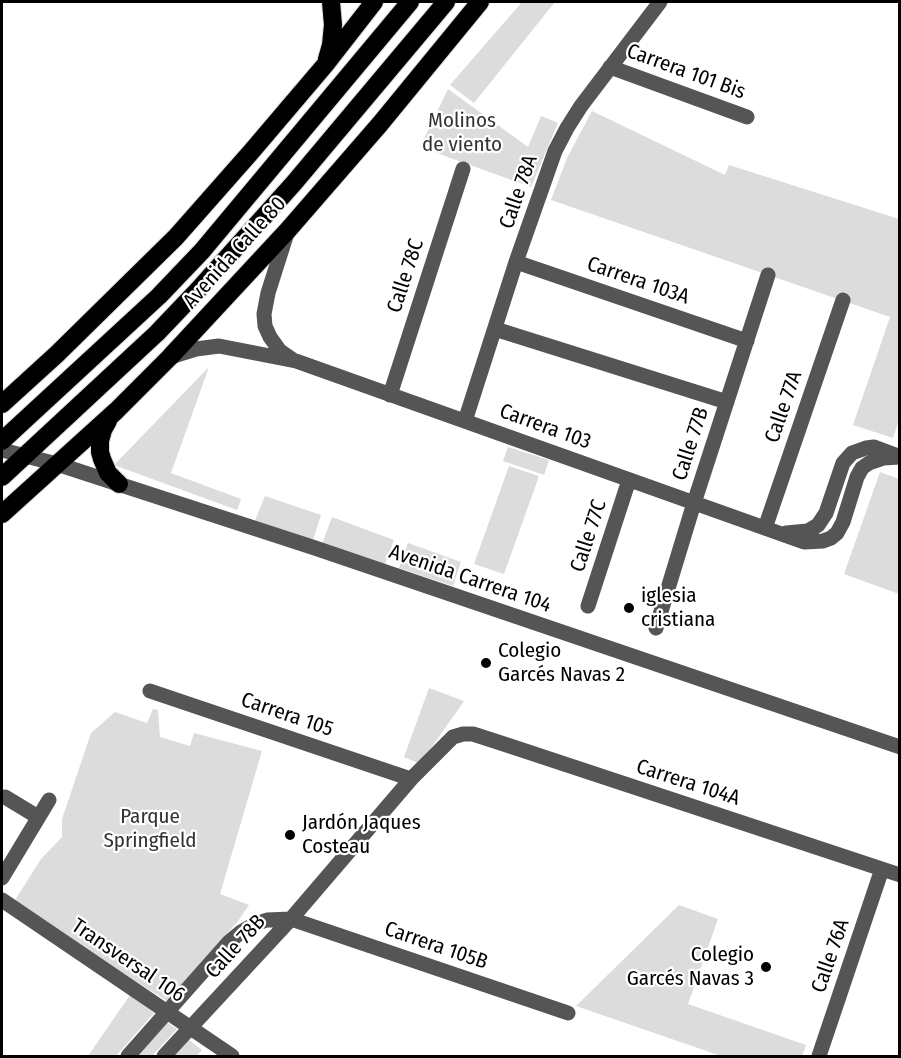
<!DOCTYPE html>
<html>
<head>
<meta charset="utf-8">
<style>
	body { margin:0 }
	#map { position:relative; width:901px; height:1058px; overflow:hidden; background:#fff; font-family:"Fira Sans Condensed",sans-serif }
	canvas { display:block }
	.frame { position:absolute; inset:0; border:3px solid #000; pointer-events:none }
</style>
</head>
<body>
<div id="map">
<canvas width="901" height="1058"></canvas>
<div class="frame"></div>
</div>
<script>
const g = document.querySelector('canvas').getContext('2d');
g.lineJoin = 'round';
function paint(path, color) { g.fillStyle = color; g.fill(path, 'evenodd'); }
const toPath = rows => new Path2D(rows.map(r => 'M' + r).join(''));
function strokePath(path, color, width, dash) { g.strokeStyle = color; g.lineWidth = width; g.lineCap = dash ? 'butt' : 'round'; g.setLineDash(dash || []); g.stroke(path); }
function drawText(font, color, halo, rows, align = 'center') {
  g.font = font + ' "Fira Sans Condensed",sans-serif'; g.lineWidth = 4.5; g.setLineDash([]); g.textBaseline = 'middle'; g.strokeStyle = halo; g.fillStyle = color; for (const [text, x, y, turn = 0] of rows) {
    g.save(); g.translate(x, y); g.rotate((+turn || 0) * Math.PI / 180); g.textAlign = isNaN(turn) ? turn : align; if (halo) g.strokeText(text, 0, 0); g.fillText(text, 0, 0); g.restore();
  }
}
paint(toPath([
	[522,2,555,2,474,103,450,85],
	[448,89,528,147,541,116,558,123,531,187,420,147],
	[592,111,725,175,729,165,899,219,900,417,893,438,853,425,890,317,551,200,567,158],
	[209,367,171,473,241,499,237,510,114,465],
	[508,447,549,460,544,475,503,461],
	[509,466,539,476,504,574,474,564],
	[880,472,899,479,899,594,844,574],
	[265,496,321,515,312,543,254,523],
	[332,517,394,540,384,567,322,544],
	[408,543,461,562,453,586,399,568],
	[429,688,464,701,420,764,404,757],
	[153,709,158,710,160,737,190,746,194,733,262,751,220,894,249,905,238,921,169,1002,12,905,41,859,62,837,62,819,91,733,115,712,147,723],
	[679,905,718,919,688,1004,806,1045,802,1056,721,1056,576,1006],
	[130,995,154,1013,116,1056,88,1056],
	[166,1022,177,1029,152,1056,135,1056],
	[188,1039,202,1050,197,1056,173,1056]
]), '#dcdcdc');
const highway = toPath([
	[327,59,331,45,333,25,331,2],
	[2,404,57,354,176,237,251,152,325,65,374,2],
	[108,421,103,430,100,441,100,452,102,459,108,473,119,484],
	[2,441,159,296,202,251,410,2],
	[2,477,157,333,198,290,294,183,446,2],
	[2,514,116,411,170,357,288,230,380,124,480,2]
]);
strokePath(highway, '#dbdbdb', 20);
strokePath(toPath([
	[610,67,747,117],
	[288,230,268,293,264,314,265,326,270,337,280,351,293,360],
	[516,262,747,341],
	[495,329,727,402],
	[170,357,196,349,219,346,296,361,804,542,823,541,831,538,837,533,843,522,857,477,862,468,869,463,884,458,899,457],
	[390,395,463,169],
	[465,421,516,262,555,151,567,128,581,106,660,2],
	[2,450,57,464,315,548,900,747],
	[765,528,843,300],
	[786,533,808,531,818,525,826,513,843,463,852,453,866,448,874,447,898,456],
	[588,606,629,480],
	[656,628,694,503,768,275],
	[150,691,411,779],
	[5,797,38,817],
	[2,878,49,800],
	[2,900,232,1056],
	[128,1056,229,942,241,932,255,924,267,920,291,919,568,1013],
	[164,1056,291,919,411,779,453,737,463,734,473,734,510,746,900,875],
	[819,1056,882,869]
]), '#555', 15);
strokePath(highway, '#000', 18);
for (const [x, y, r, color] of [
	[629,608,6,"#000"],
	[486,663,6,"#000"],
	[290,835,6,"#000"],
	[766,967,6,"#000"]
]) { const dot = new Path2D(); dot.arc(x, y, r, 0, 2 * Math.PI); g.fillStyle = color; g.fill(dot); strokePath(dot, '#fff', 2); }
drawText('21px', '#000', '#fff', [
	["Carrera 101 Bis",686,72,20],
	["Calle 78A",519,192,-71],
	["Avenida Calle 80",235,253,-48],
	["Calle 78C",406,276,-72],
	["Carrera 103A",638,281,19],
	["Calle 77A",784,407,-71],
	["Carrera 103",545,427,20],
	["Calle 77B",691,444,-72],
	["Calle 77C",589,536,-72],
	["Avenida Carrera 104",470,579,19],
	["Carrera 105",287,715,19],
	["Carrera 104A",688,783,18],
	["Carrera 105B",436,946,19],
	["Calle 78B",236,947,-48],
	["Calle 76A",831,956,-71],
	["Transversal 106",128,961,34]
]);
drawText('21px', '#333', '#fff', [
	["Molinos",462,121],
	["de viento",462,145],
	["Parque",150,817],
	["Springfield",150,841]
]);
drawText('21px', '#000', '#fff', [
	["iglesia",641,596],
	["cristiana",641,620],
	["Colegio",498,651],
	["Garcés Navas 2",498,675],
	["Jardón Jaques",302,823],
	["Costeau",302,847],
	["Colegio",754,955,"right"],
	["Garcés Navas 3",754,979,"right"]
], 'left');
</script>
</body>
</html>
